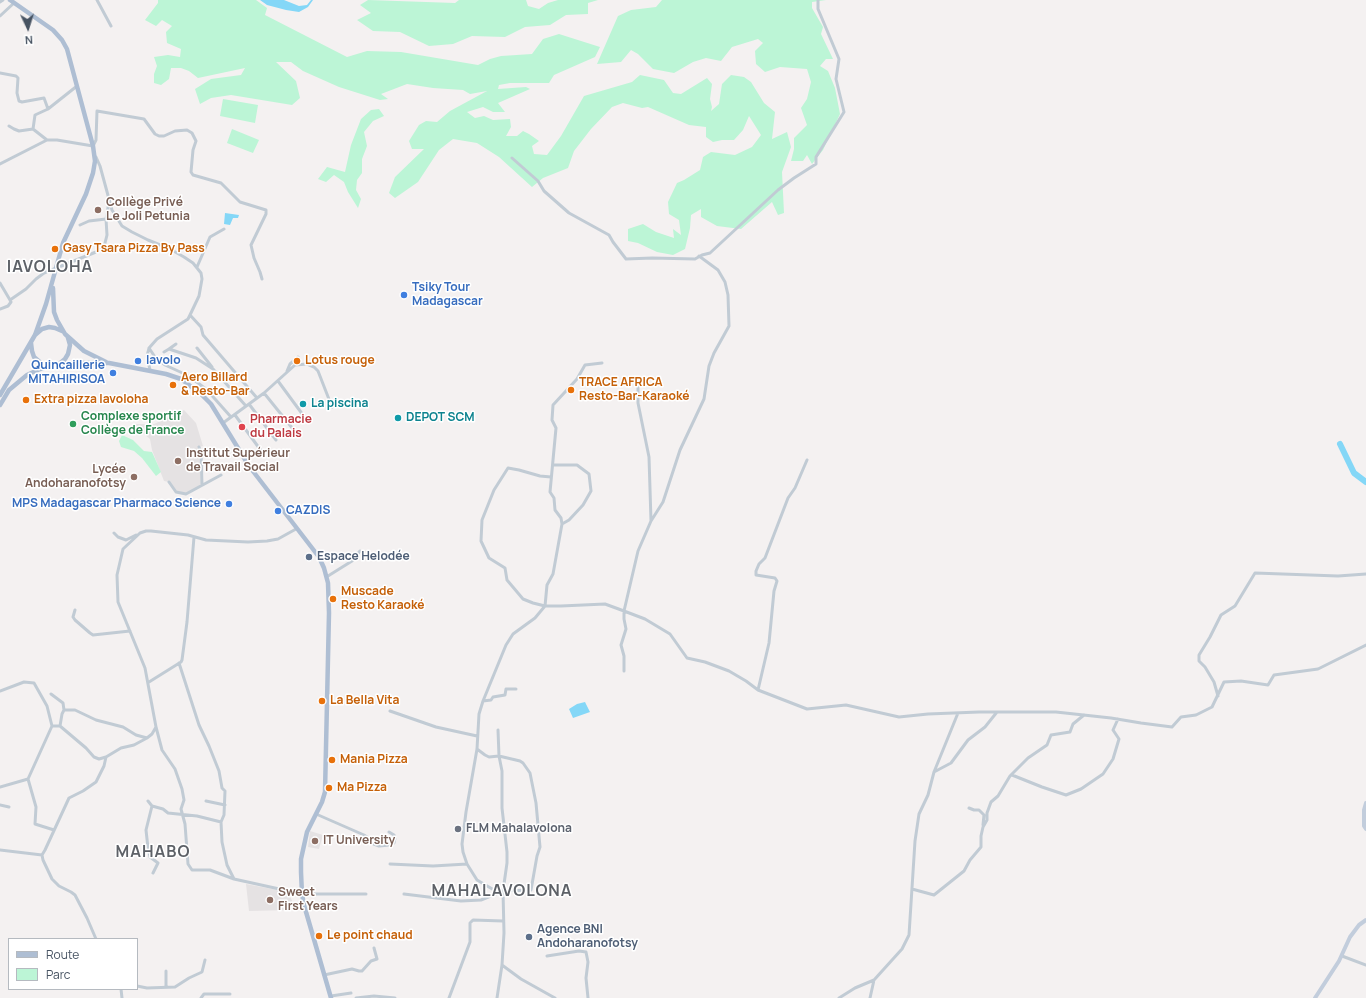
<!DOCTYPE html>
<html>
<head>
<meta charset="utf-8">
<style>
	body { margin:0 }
	#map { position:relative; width:1366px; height:998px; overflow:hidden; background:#f4f1f1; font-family:Manrope,sans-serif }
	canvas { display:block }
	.legend { position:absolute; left:8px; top:938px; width:130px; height:52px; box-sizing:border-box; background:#fff; border:1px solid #b5bac0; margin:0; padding:5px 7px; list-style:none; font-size:12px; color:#475362 }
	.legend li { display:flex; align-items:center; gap:8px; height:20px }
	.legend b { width:20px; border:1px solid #b5bac0 }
	.north { position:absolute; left:8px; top:8px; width:40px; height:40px; -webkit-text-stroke:3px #fff; paint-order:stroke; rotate:176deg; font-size:11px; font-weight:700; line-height:16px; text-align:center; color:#475362 }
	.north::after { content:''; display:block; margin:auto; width:14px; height:18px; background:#475362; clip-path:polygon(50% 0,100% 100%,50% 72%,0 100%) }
</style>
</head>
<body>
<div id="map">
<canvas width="1366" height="998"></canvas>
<ul class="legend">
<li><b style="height:5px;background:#aebed3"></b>Route</li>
<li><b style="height:11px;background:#bcf5d6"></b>Parc</li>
</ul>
<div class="north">N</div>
</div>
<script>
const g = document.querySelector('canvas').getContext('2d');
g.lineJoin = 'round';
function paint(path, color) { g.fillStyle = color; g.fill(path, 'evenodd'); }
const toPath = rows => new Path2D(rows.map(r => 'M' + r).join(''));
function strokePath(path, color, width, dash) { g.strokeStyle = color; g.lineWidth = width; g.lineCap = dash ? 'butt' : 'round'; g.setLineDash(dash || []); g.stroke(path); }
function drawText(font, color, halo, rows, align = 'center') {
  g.font = font + ' Manrope,sans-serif'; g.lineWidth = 3; g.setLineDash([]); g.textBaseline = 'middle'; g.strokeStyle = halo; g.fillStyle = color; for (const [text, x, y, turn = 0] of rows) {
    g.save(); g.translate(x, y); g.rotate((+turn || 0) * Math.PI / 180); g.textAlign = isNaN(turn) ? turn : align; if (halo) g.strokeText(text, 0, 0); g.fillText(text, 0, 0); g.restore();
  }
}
paint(toPath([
	[184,410,196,423,203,446,199,447,201,485,186,494,176,492,169,482,164,481,152,450,150,439,132,424,154,424],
	[310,831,323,835,319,849,308,847],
	[246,884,288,892,295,907,291,910,249,911]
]), '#e5e2e3');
paint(toPath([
	[158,0,256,0,267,8,265,15,347,57,367,51,401,52,478,65,490,59,501,56,532,54,543,39,559,34,600,47,595,57,554,75,549,83,510,83,499,85,498,89,526,87,530,89,498,103,505,112,493,112,483,107,467,112,475,118,484,116,493,120,510,119,511,127,506,136,517,136,523,131,529,134,539,141,532,146,534,154,547,155,561,136,584,96,632,82,640,75,664,80,673,93,681,94,707,78,712,84,710,99,712,107,711,111,719,104,722,84,731,75,744,77,751,82,764,103,775,112,772,139,787,132,791,147,782,172,784,213,778,215,772,202,741,229,717,226,701,217,701,209,691,215,690,228,685,249,673,255,657,252,638,243,628,241,628,229,643,224,656,232,674,238,673,229,681,235,679,220,669,214,668,202,677,183,684,180,700,170,703,157,711,152,735,155,752,147,761,135,749,116,743,130,734,140,722,140,713,142,706,137,706,127,689,125,648,107,642,108,623,103,612,107,591,129,574,151,568,168,543,178,532,187,499,157,477,143,453,139,439,150,418,182,395,198,389,193,395,177,424,149,412,149,409,141,419,125,426,121,437,122,450,111,487,91,470,94,463,90,433,88,407,84,381,94,388,99,380,100,339,87,303,71,291,62,276,62,296,81,300,98,292,105,231,95,211,98,200,104,195,89,211,79,241,75,245,68,198,78,189,71,181,68,171,68,169,79,161,85,154,83,154,74,157,66,154,57,168,55,180,57,181,49,167,43,166,32,172,26,162,20,156,26,145,20,158,3],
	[368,0,455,3,459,0,526,0,528,6,539,9,548,3,558,0,598,0,588,3,588,14,566,15,550,25,525,27,505,37,472,36,453,44,429,46,400,32,373,31,357,20,371,13,360,5],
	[662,0,826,0,812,2,812,8,823,27,821,34,833,59,826,59,820,66,828,71,835,88,840,114,823,150,812,164,807,155,803,161,791,161,794,149,794,138,807,125,801,108,807,99,811,82,807,69,780,67,765,72,756,64,755,51,763,43,758,39,732,47,721,61,706,58,693,62,674,73,653,69,638,54,631,50,621,62,597,64,618,16,631,10,656,7],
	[223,99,258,105,255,123,220,116],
	[379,109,384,116,373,121,364,132,367,146,362,159,362,173,357,180,356,190,361,199,358,208,348,192,344,182,334,175,326,182,318,179,327,167,345,172,351,145,361,119,371,110],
	[232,129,259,140,253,153,227,143],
	[122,435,133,440,144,451,152,452,161,472,156,476,142,458,134,451,121,447,119,441]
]), '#bcf5d6');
paint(toPath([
	[260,0,284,0,299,6,307,5,311,0,313,0,308,7,299,12,286,10,267,5],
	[225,213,239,215,238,218,233,218,230,225,224,224],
	[585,702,590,712,573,718,569,709,577,704]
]), '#84d7f7');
strokePath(toPath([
	[1340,444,1354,473,1366,482]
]), '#84d7f7', 6);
strokePath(toPath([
	[97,0,111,26],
	[0,2,3,0],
	[0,16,14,3],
	[0,73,16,76,18,78,17,93,19,101,22,102,44,98,48,109],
	[9,126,14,129,19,131,33,129,47,140],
	[33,129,35,115,48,109,77,86],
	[96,157,100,166,112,210,122,226,132,232,148,240,170,249,184,257,193,263,201,273,202,279,199,296,190,315,188,319,157,339,149,348,147,356,150,370],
	[512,158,538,181,544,191,569,213,609,235,613,242,626,259,652,258,695,259,702,255,710,253,778,190,794,178,816,164,816,157,844,112,836,79,839,59,818,9,818,0],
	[0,164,47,140,57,140,93,146,96,140,97,111,144,119,155,134,159,136,164,136,175,131,187,130,192,133,196,141,193,150,191,172,193,175,221,183,240,202,266,210,266,214,251,245,254,258,260,272,262,279],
	[80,225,89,221,106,219],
	[197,267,210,237,224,229],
	[0,283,10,300,26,289,36,279,44,273,96,252,104,247,107,235,106,219,109,202],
	[0,309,8,306,11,302,10,300],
	[190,315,201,327,203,335,257,398],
	[176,344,169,349,196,358,213,369,246,406],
	[149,348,155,357,165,365,189,376,207,390,231,417],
	[197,348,212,367],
	[164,352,169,349],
	[287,371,290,364,298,357],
	[278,381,303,415],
	[642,384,638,386,638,403,649,457,651,521],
	[264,393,293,429],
	[249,404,276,440],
	[235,415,262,452],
	[223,423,264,393,295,365,307,364,314,367,318,371,332,407],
	[199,447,201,452,202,485],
	[554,465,577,465,589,474,591,491,583,505,569,520,562,524],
	[551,477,540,476,519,470,508,468,494,490,482,520,481,541,489,558,505,568,507,580,523,599,533,603,545,606,561,606,605,604,624,611,645,619,670,634,687,658,705,662,729,671,746,681,758,690,807,709,846,705,899,717,928,714,979,712,1056,712,1111,718,1141,723,1172,727,1181,717,1196,715,1212,707,1224,682,1241,681,1268,685,1274,675,1318,669,1366,645],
	[169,482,176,492,186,494,221,475],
	[114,533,118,537,126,540,136,535],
	[328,576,352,561,360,551],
	[75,610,73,617,75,620,90,633,93,635,130,631],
	[179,663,199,725,209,746,219,771,222,788,225,791,224,815,221,822,222,842,227,865,234,879,302,894,366,894],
	[624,671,624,656,621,645,626,629,624,619,624,611,638,551,651,521,663,502,680,450,704,399,709,366,714,353,729,326,728,295,725,282,718,270,699,256],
	[149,682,181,662,182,660,187,622,194,537],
	[758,690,769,643,774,591,777,581,775,578,756,575,756,571,759,564,765,558,788,498,795,488,807,460],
	[0,691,24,682,34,683,47,706,52,726,60,726,62,714,64,710],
	[51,694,63,703,64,710,75,710,96,720,123,727,136,735,147,738],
	[1218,696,1214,682,1205,667,1199,661,1199,655,1210,637,1221,615,1235,606,1255,573,1338,576,1366,574],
	[483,701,491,700,493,697,505,695,506,689,516,689],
	[390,711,436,727,477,736],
	[60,726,86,748,94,757,99,759,106,757],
	[156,727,162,750,175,769,182,789,184,800,181,809,185,824,188,864,192,870,210,870,234,879],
	[934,772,951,763,968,740,985,727,997,712],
	[1012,775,1042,787,1066,795,1081,789,1103,774,1113,759,1119,739,1113,730,1118,719],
	[28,779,52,726],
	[0,787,28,779,36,807,35,824,54,830],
	[148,801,152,806,146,830,148,848,150,857,158,863,153,873],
	[206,801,225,805],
	[0,805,9,807],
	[152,806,163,809,168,813,197,816,221,822],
	[969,808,974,810,979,810,984,815,983,825],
	[316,814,364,835,367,837,371,843,379,846,390,845,394,843,395,838,394,835,389,832],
	[0,850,42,855],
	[390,864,433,866,467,864],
	[912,889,934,895,964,871,970,860,981,847,981,836,983,827,987,820,987,813,991,802,998,796,1010,776,1028,758,1047,745,1051,735,1070,732,1073,724,1084,715],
	[501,892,494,890,477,880,467,864,463,852,462,844,466,812,477,749,479,714,483,701,506,645,513,634,535,618,545,606,547,585,553,574,562,524,561,518,555,510,554,498,550,492,556,428,552,420,553,405,577,379,585,365,602,363],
	[404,894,461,901,481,900,503,891,531,890,537,856,540,847,536,803,530,773,523,763,520,761,499,756,489,757,485,755,477,749],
	[96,939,87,918,75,895,71,892,59,886,52,879,43,860,42,855,45,850,69,798,83,791,96,782,104,766,106,757,121,748,134,745,147,738,152,734,156,727,145,668,118,602,117,575,123,549,140,533,146,531,151,531,188,535,206,540,248,542,267,541,278,539,296,529],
	[547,956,579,951,586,952,588,962,586,978,588,998],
	[1342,956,1366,965],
	[502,965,521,979,555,998],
	[324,975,352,969,359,971,362,971,371,961,377,959,374,948],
	[137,986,147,988,175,987,189,978,202,972,205,960],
	[166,987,166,971],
	[121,989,122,998],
	[331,996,351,993],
	[201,998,204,994,230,994],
	[356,998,374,996,395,998],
	[449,998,470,942,470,923,473,920,503,921],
	[497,998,502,965,504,933,503,891,507,863,507,852,502,808,502,771,499,756,498,730],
	[839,998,855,988,874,980],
	[870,998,874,980,902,949,909,935,915,841,919,814,928,795,934,772,958,713]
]), '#c1cbd4', 3);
strokePath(toPath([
	[1366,803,1364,810,1364,826,1366,829],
	[1315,998,1339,961,1350,937,1359,925,1366,920]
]), '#c2cddc', 4);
strokePath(toPath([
	[53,288,54,312,57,320,65,334,84,351,106,362],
	[35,335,42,329,49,327,55,328,62,331],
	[31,343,32,351,34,357,42,364,50,366],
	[59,364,65,359,68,354,70,345,68,338],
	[0,395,35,335,46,304,63,243,86,194,93,173,95,161,93,146,67,49,62,40,53,30,10,0],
	[0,405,9,390,27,375,40,369,58,364,81,363,109,363,166,374,181,379,201,394,211,404,249,466,319,557,324,568,328,583,329,613,325,792,322,802,307,832,301,859,301,872,302,894,304,905,331,998]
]), '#aebed3', 4.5);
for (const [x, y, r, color] of [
	[98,210,4,"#8d6e63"],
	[55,249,4,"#e8710a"],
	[404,295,4,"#3f7fe0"],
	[138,361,4,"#3f7fe0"],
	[297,361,4,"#e8710a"],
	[113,373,4,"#3f7fe0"],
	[173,385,4,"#e8710a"],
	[571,390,4,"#e8710a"],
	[26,400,4,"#e8710a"],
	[303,404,4,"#0f9aa8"],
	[398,418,4,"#0f9aa8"],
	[73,424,4,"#2e9e5b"],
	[242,427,4,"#e0444e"],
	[178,461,4,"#8d6e63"],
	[134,477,4,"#8d6e63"],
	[229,504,4,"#3f7fe0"],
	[278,511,4,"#3f7fe0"],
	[309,557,4,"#5c6f8a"],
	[333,599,4,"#e8710a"],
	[322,701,4,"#e8710a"],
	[332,760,4,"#e8710a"],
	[329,788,4,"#e8710a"],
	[458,829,4,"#6b7280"],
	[315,841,4,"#8d6e63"],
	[270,900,4,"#8d6e63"],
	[319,936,4,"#e8710a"],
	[529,937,4,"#5c6f8a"]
]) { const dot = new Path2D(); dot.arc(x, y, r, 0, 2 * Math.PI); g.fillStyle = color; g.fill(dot); strokePath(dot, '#fff', 1.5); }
drawText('bold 12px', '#785e54', '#fff', [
	["Collège Privé",106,203],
	["Le Joli Petunia",106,217],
	["Institut Supérieur",186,454],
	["de Travail Social",186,468],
	["Lycée",126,470,"right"],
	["Andoharanofotsy",126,484,"right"],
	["IT University",323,841],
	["Sweet",278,893],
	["First Years",278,907]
], 'left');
drawText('bold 12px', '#c56008', '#fff', [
	["Gasy Tsara Pizza By Pass",63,249],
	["Lotus rouge",305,361],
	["Aero Billard",181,378],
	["& Resto-Bar",181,392],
	["TRACE AFRICA",579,383],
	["Resto-Bar-Karaoké",579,397],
	["Extra pizza Iavoloha",34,400],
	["Muscade",341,592],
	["Resto Karaoké",341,606],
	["La Bella Vita",330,701],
	["Mania Pizza",340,760],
	["Ma Pizza",337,788],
	["Le point chaud",327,936]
], 'left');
drawText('bold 12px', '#366cbe', '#fff', [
	["Tsiky Tour",412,288],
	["Madagascar",412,302],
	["Iavolo",146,361],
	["Quincaillerie",105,366,"right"],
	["MITAHIRISOA",105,380,"right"],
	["MPS Madagascar Pharmaco Science",221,504,"right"],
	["CAZDIS",286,511]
], 'left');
drawText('bold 12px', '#0d838f', '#fff', [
	["La piscina",311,404],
	["DEPOT SCM",406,418]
], 'left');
drawText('bold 12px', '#27864d', '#fff', [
	["Complexe sportif",81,417],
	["Collège de France",81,431]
], 'left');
drawText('bold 12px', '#be3a42', '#fff', [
	["Pharmacie",250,420],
	["du Palais",250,434]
], 'left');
drawText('bold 12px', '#4e5e75', '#fff', [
	["Espace Helodée",317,557],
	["Agence BNI",537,930],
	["Andoharanofotsy",537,944]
], 'left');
drawText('bold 12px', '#5b616d', '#fff', [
	["FLM Mahalavolona",466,829]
], 'left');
g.letterSpacing = '1px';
drawText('bold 16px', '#5d6167', '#fff', [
	["IAVOLOHA",50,268],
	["MAHABO",153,853],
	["MAHALAVOLONA",502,892]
]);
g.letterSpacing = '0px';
</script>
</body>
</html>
